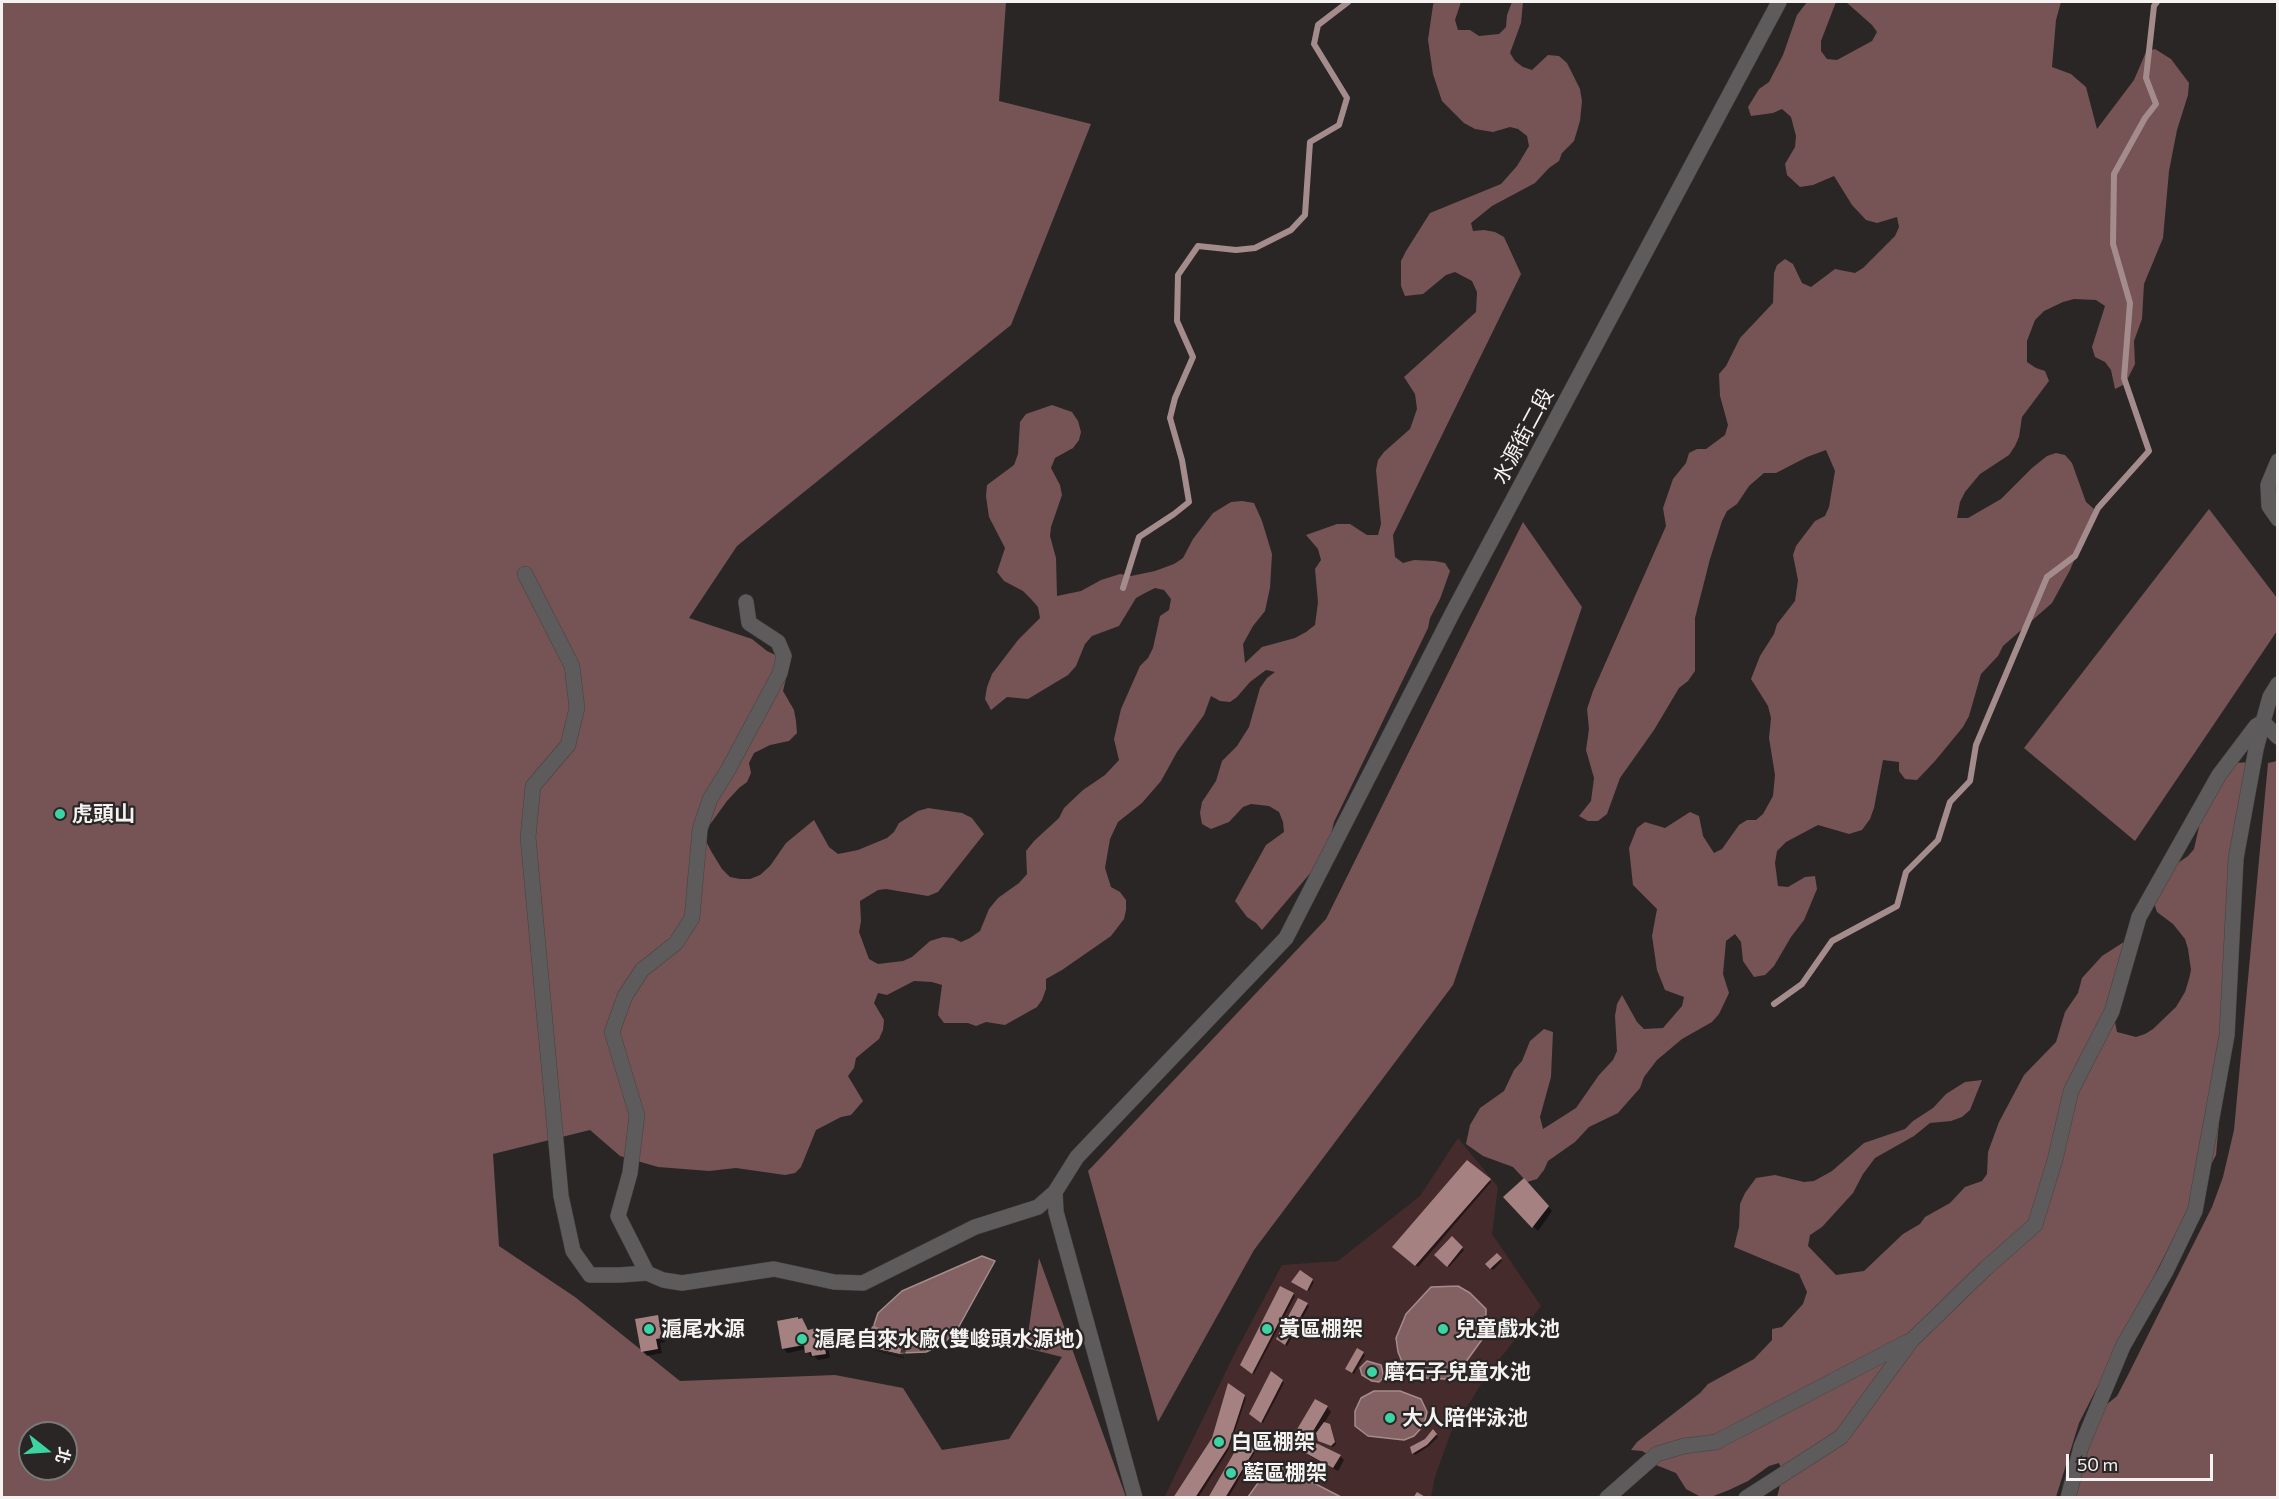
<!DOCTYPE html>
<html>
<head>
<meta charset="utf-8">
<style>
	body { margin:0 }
	#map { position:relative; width:2279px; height:1499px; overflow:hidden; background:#2a2626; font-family:Commissioner,"Noto Sans TC",sans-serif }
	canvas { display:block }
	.frame { position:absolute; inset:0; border:3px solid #f5f2f2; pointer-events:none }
	.north { position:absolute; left:18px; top:1421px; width:60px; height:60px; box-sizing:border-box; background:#2a2626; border:2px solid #7b7878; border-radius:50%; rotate:107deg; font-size:16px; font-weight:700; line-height:24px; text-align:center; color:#f5f2f2 }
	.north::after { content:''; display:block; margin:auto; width:21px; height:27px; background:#3dd4a3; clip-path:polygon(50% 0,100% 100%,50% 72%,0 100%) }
	.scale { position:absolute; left:2066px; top:1454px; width:147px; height:27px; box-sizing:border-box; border:3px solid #f5f2f2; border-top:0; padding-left:8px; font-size:18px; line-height:21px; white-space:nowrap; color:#f5f2f2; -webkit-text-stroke:4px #2a2626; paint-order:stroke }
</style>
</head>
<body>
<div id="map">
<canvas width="2279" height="1499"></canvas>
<div class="frame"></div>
<div class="north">北</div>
<div class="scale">50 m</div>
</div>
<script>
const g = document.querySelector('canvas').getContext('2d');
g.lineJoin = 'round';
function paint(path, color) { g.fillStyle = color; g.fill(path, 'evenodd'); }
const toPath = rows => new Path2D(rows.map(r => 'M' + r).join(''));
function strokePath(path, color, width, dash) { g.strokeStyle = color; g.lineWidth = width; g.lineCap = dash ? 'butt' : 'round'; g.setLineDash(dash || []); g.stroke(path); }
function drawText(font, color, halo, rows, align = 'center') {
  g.font = font + ' Commissioner,"Noto Sans TC",sans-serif'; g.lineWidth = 4.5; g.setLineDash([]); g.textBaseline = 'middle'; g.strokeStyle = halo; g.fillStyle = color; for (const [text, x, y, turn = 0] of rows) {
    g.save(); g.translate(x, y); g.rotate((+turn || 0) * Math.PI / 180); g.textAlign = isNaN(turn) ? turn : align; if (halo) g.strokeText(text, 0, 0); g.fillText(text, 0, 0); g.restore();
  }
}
paint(toPath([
	[1458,1138,1498,1187,1492,1234,1541,1306,1485,1378,1451,1432,1435,1477,1431,1497,1164,1498,1236,1351,1282,1265,1338,1261,1420,1196]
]), '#452b2c');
paint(toPath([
	[2,2,1006,2,999,101,1091,124,1011,325,737,546,689,618,752,639,767,651,786,660,788,670,783,691,794,710,796,721,797,733,789,741,770,745,754,753,749,763,751,773,747,782,739,788,727,801,706,830,707,843,711,851,722,869,730,877,740,879,750,879,760,875,770,866,786,843,814,820,829,847,838,854,858,850,887,838,894,832,899,823,918,811,928,808,962,813,972,818,984,834,938,892,928,896,886,889,878,890,860,901,861,921,859,932,869,959,878,964,903,961,912,957,930,941,943,937,953,938,961,942,970,938,980,931,989,909,998,898,1019,883,1027,874,1026,851,1034,841,1059,818,1064,808,1083,790,1105,775,1119,760,1114,739,1121,709,1140,666,1148,658,1153,648,1160,616,1169,610,1171,599,1164,590,1155,588,1145,593,1136,598,1119,626,1092,636,1085,644,1076,666,1068,675,1028,699,1007,697,991,710,985,699,987,687,992,674,1018,640,1040,618,1038,607,1031,599,1023,591,1004,581,997,572,1005,548,989,517,986,496,987,485,1014,465,1018,454,1020,422,1026,414,1052,405,1072,412,1078,421,1081,432,1079,440,1073,448,1055,458,1051,468,1060,485,1062,495,1051,527,1050,536,1056,558,1057,596,1081,591,1101,580,1120,574,1131,576,1155,571,1174,564,1183,558,1193,539,1213,513,1231,502,1242,501,1254,503,1262,521,1272,554,1270,588,1265,611,1253,626,1243,644,1245,663,1262,647,1295,638,1306,632,1315,625,1318,602,1315,569,1321,560,1318,549,1306,535,1337,524,1350,524,1367,535,1378,535,1381,524,1376,470,1378,460,1384,452,1410,429,1417,409,1415,394,1404,377,1476,312,1477,292,1472,281,1455,272,1446,275,1423,294,1405,296,1401,286,1401,261,1406,251,1430,213,1501,184,1517,166,1529,146,1527,136,1518,129,1510,127,1493,132,1475,129,1464,123,1442,101,1433,74,1428,40,1433,5,1434,2,1461,2,1455,20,1458,30,1470,30,1479,36,1499,34,1506,27,1507,15,1512,2,1523,2,1521,23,1510,53,1515,61,1523,67,1532,70,1548,55,1559,56,1567,63,1580,89,1582,101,1580,121,1574,141,1562,153,1559,161,1549,168,1535,183,1492,206,1471,223,1473,231,1484,230,1495,232,1504,237,1521,274,1393,535,1395,557,1403,563,1414,560,1435,561,1445,563,1450,571,1440,599,1430,618,1428,628,1334,822,1329,842,1313,870,1262,930,1256,923,1247,917,1235,901,1266,845,1284,832,1283,822,1279,812,1269,806,1251,804,1243,807,1229,822,1211,829,1202,824,1200,813,1202,802,1216,781,1222,761,1237,746,1249,727,1260,688,1267,678,1275,672,1266,670,1250,682,1237,697,1230,702,1220,701,1211,696,1204,715,1177,752,1161,781,1142,803,1118,822,1110,839,1105,868,1111,887,1120,892,1126,900,1126,910,1124,919,1111,936,1062,970,1046,979,1046,989,1042,1000,1037,1007,1005,1025,986,1022,976,1026,968,1023,944,1023,938,1015,942,985,932,982,914,981,887,995,878,993,874,1003,884,1020,883,1030,879,1039,856,1058,854,1068,848,1076,863,1101,851,1115,841,1117,816,1130,801,1167,795,1173,785,1175,736,1168,709,1171,658,1167,620,1156,590,1130,493,1154,499,1246,575,1297,680,1381,835,1375,903,1388,942,1450,1009,1439,1062,1357,1026,1348,1039,1258,1126,1497,2,1498],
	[30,1433,66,1433,66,1469,30,1469],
	[1807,2,1836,2,1821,41,1821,51,1827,59,1837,60,1872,41,1877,32,1872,25,1846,2,2061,2,2056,20,2052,67,2071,74,2086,87,2097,129,2134,80,2146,52,2155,49,2171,59,2189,83,2188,95,2177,130,2169,171,2163,238,2144,284,2142,319,2134,341,2135,364,2125,384,2115,389,2111,370,2105,362,2095,357,2092,347,2105,306,2096,300,2074,299,2063,302,2044,311,2035,320,2027,341,2027,362,2036,368,2045,371,2049,381,2022,417,2019,437,2015,446,2009,455,1980,474,1965,492,1960,502,1957,518,1968,518,2001,499,2032,468,2047,456,2056,453,2065,455,2072,463,2086,502,2094,509,2092,519,2070,570,2052,603,2003,646,1998,656,1981,674,1969,716,1963,727,1935,761,1917,780,1905,779,1899,771,1899,762,1883,760,1874,808,1870,819,1862,830,1849,834,1818,825,1786,842,1777,851,1775,863,1778,886,1788,887,1805,877,1815,876,1817,889,1804,920,1791,937,1774,966,1765,975,1754,977,1743,961,1741,942,1735,934,1726,941,1723,974,1729,993,1719,1014,1712,1022,1682,1039,1657,1060,1644,1077,1640,1088,1618,1113,1589,1127,1575,1142,1548,1161,1544,1170,1537,1179,1527,1182,1513,1167,1483,1156,1466,1144,1470,1125,1480,1108,1504,1091,1514,1070,1522,1061,1530,1041,1544,1029,1553,1032,1551,1077,1540,1117,1543,1129,1576,1108,1599,1075,1613,1060,1617,1051,1615,1016,1617,1004,1622,995,1637,1022,1644,1029,1663,1028,1682,1006,1684,997,1665,990,1657,970,1652,936,1657,909,1633,885,1629,848,1637,828,1645,822,1665,828,1690,812,1699,816,1703,836,1714,853,1722,849,1739,825,1747,820,1756,820,1763,814,1773,796,1775,775,1769,738,1771,718,1768,706,1751,679,1760,656,1774,634,1777,624,1795,601,1798,580,1793,555,1796,546,1815,521,1825,516,1829,507,1835,471,1826,450,1807,457,1776,473,1764,473,1749,486,1737,504,1727,511,1722,521,1710,559,1695,618,1695,671,1688,681,1679,688,1654,730,1620,778,1607,814,1598,821,1588,821,1579,816,1591,801,1594,778,1586,750,1589,729,1587,709,1593,691,1666,526,1663,508,1673,479,1686,463,1689,453,1697,449,1706,449,1725,435,1728,425,1720,396,1719,374,1726,366,1740,338,1773,303,1774,273,1777,265,1785,259,1793,264,1802,283,1811,287,1835,269,1855,273,1863,268,1895,236,1899,227,1897,217,1877,223,1866,220,1852,205,1834,176,1813,185,1800,187,1787,175,1785,164,1795,147,1796,136,1791,117,1782,109,1773,113,1751,116,1748,107,1759,89,1769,82,1783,55,1797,15],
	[2209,509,2277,598,2277,631,2135,841,2024,748],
	[1523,522,1582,607,1453,985,1254,1250,1158,1422,1088,1171,1326,919],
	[2277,761,2277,1497,2061,1498,2101,1409,2117,1396,2128,1375,2212,1207,2223,1177,2234,1130,2268,763],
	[2252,762,2216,1155,2079,1423,2056,1497,1777,1497,1783,1474,1779,1463,1769,1466,1748,1481,1729,1490,1711,1497,1701,1497,1686,1489,1676,1473,1656,1465,1651,1456,1642,1451,1631,1450,1637,1442,1700,1393,1708,1384,1754,1359,1772,1340,1772,1329,1782,1327,1803,1304,1807,1292,1799,1274,1734,1247,1739,1227,1740,1204,1745,1193,1756,1178,1775,1175,1804,1182,1814,1181,1832,1171,1864,1143,1905,1129,1913,1121,1933,1108,1946,1094,1965,1082,1982,1080,1970,1110,1962,1117,1951,1121,1930,1123,1914,1136,1875,1158,1863,1174,1853,1193,1822,1227,1810,1235,1808,1246,1836,1275,1864,1271,1903,1234,1920,1224,1925,1217,1950,1203,1965,1187,1982,1181,1987,1174,1988,1152,1999,1122,2024,1075,2056,1042,2065,1012,2078,993,2082,978,2102,956,2127,940,2115,1022,2117,1032,2136,1037,2145,1034,2153,1029,2176,1007,2185,992,2189,979,2191,970,2188,949,2185,939,2173,924,2157,912,2154,903,2165,872,2188,856,2194,849,2205,800,2234,763]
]), '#765354');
const water = toPath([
	[982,1256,995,1261,957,1330,943,1344,926,1352,902,1353,881,1349,874,1325,878,1313,902,1291,982,1256],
	[1458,1286,1470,1293,1486,1309,1486,1334,1460,1370,1445,1379,1426,1378,1405,1369,1398,1352,1396,1338,1406,1314,1431,1287,1458,1286],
	[1367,1361,1381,1365,1384,1377,1379,1382,1372,1381,1362,1375,1360,1368,1367,1361],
	[1374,1391,1400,1391,1421,1399,1427,1412,1424,1425,1414,1436,1404,1440,1368,1436,1355,1426,1355,1411,1361,1398,1374,1391],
	[1273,1462,1341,1497,1248,1497,1273,1462]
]);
paint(water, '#836061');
strokePath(water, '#a58c8c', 1.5);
paint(toPath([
	[1467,1162,1491,1182,1418,1267,1394,1247],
	[1524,1180,1552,1211,1538,1231,1505,1197],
	[1452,1238,1464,1250,1449,1267,1436,1255],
	[1497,1255,1502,1261,1493,1270,1487,1264],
	[1300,1272,1314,1282,1309,1291,1295,1283],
	[1293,1294,1295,1296,1254,1374,1243,1367],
	[1307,1304,1309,1306,1287,1346,1280,1341],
	[657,1317,662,1321,665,1342,660,1343,662,1353,647,1356,643,1352],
	[801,1320,810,1331,816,1330,826,1337,830,1358,818,1360,814,1356,811,1357,806,1349,788,1353,783,1349],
	[904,1335,909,1340,905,1354,871,1346,871,1349,868,1346],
	[871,1349,904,1357,904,1358,873,1350],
	[1363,1353,1365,1355,1354,1374,1349,1371],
	[1282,1381,1284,1383,1263,1423,1253,1416],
	[1244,1396,1246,1398,1229,1449,1198,1498,1175,1498],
	[1327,1407,1331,1412,1324,1423,1331,1427,1336,1444,1333,1447,1322,1443,1318,1434,1315,1438,1319,1446,1340,1456,1344,1460,1338,1471,1308,1455,1303,1450,1297,1431],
	[1433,1431,1438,1437,1429,1446,1415,1455,1413,1453],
	[1242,1441,1255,1452,1228,1498,1210,1498]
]), '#0007');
strokePath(toPath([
	[1123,588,1139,537,1174,514,1189,502,1182,460,1170,418,1175,398,1193,357,1177,321,1178,275,1198,246,1236,250,1255,248,1291,230,1305,215,1310,142,1339,125,1347,98,1314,44,1318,25,1348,2],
	[1774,1004,1802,984,1832,941,1897,906,1906,872,1938,840,1950,802,1970,781,1976,745,2047,577,2075,556,2098,508,2149,451,2124,378,2130,303,2113,244,2114,174,2145,118,2156,104,2146,78,2154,6,2157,2]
]), '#a58c8c', 6);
paint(toPath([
	[1467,1160,1491,1179,1415,1266,1392,1247],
	[1524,1178,1549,1206,1532,1228,1503,1197],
	[1452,1236,1463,1247,1447,1267,1434,1255],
	[1497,1253,1502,1258,1490,1269,1485,1264],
	[1300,1270,1313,1279,1307,1291,1291,1282],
	[1280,1286,1294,1293,1252,1374,1240,1365],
	[1298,1298,1308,1303,1285,1345,1276,1339],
	[658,1315,662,1338,656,1339,658,1349,641,1352,635,1319],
	[798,1317,798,1319,802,1318,808,1330,816,1328,817,1332,822,1331,826,1354,812,1356,811,1352,805,1353,804,1345,782,1349,777,1321],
	[872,1326,905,1334,900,1354,866,1346],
	[1357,1348,1364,1352,1352,1373,1345,1369],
	[1271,1371,1283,1380,1261,1423,1249,1414],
	[1228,1383,1245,1395,1228,1447,1195,1498,1173,1498,1212,1438],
	[1315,1399,1328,1406,1312,1433,1316,1443,1341,1455,1333,1468,1302,1451,1296,1431],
	[1324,1422,1330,1424,1335,1442,1331,1446,1318,1441,1316,1433],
	[1433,1429,1437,1434,1427,1445,1412,1454,1410,1447,1425,1439],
	[1242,1439,1255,1449,1225,1498,1208,1498],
	[1417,1492,1427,1498,1413,1498]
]), '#a68182');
const minor = toPath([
	[2278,461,2268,485,2269,506,2278,519],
	[525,574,572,666,577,708,568,745,533,786,528,837,561,1196,573,1251,590,1275,620,1275,647,1273],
	[746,602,749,623,778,642,784,656,780,673,728,770,710,799,700,829,692,918,676,943,642,970,625,996,612,1032,637,1115,630,1173,618,1216,647,1273,663,1280,682,1283,774,1269,834,1282,863,1283,975,1227,1038,1207,1055,1192],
	[1135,1498,1056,1212,1055,1192,1077,1157,1286,938,1453,612,1779,2],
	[1607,1498,1657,1454,1684,1446,1716,1442,1907,1342],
	[1746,1498,1841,1437,1911,1341,1986,1268,2035,1225,2055,1160,2071,1091,2112,1011,2139,917,2219,775,2256,726,2263,722,2270,697,2278,684],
	[2068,1498,2081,1447,2123,1346,2166,1271,2195,1211,2227,1035,2236,858,2256,749,2263,722,2278,737]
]);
strokePath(minor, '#464343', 16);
strokePath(minor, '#5e5b5c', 15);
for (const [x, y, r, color] of [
	[60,814,6,"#3dd4a3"],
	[649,1329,6,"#3dd4a3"],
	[1267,1329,6,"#3dd4a3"],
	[1443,1329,6,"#3dd4a3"],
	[802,1339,6,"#3dd4a3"],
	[1372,1372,6,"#3dd4a3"],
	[1390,1418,6,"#3dd4a3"],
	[1219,1442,6,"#3dd4a3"],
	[1231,1473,6,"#3dd4a3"]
]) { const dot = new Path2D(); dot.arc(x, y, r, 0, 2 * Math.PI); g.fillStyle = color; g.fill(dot); strokePath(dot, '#2a2626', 2); }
drawText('21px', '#f5f2f2', '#2a2626', [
	["水源街二段",1523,436,-62]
]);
drawText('bold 21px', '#f5f2f2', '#2a2626', [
	["虎頭山",72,814],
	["滬尾水源",661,1329],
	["黃區棚架",1279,1329],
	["兒童戲水池",1455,1329],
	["滬尾自來水廠(雙峻頭水源地)",814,1339],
	["磨石子兒童水池",1384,1372],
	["大人陪伴泳池",1402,1418],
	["白區棚架",1231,1442],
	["藍區棚架",1243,1473]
], 'left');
</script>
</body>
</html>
